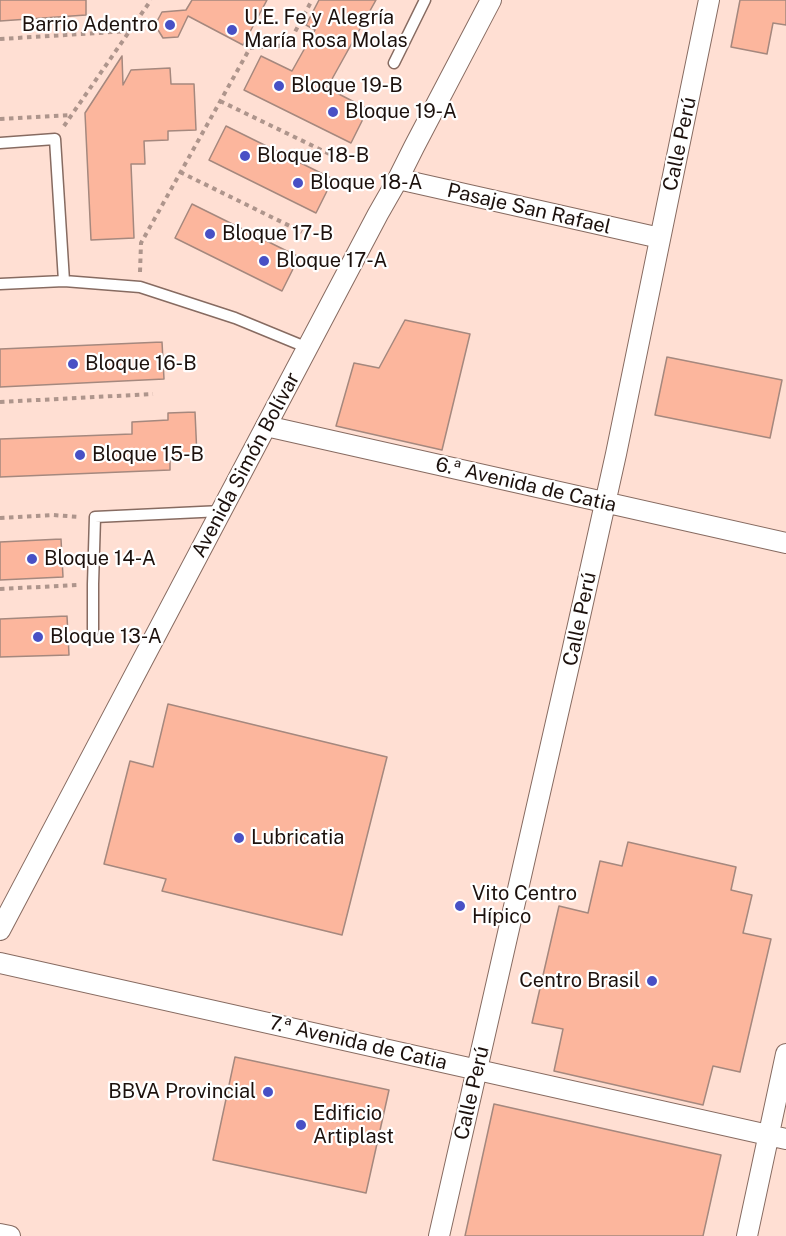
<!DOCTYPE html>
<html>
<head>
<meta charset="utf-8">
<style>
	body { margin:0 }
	canvas { display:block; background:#ffdfd3 }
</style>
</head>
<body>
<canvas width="786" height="1236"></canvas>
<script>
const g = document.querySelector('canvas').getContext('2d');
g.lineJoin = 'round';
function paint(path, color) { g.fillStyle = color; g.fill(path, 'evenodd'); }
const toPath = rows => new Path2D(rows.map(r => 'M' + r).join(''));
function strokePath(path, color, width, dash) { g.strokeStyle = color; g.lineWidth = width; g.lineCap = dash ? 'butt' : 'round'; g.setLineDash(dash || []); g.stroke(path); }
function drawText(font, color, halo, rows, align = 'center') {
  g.font = font + ' "Public Sans",sans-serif'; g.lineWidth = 4.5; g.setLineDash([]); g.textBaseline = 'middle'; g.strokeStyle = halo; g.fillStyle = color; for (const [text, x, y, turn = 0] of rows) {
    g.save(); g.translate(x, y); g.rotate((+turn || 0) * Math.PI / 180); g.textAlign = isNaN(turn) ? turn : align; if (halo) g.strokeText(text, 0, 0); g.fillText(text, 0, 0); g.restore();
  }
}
const building = toPath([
	[0,0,86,0,86,15,0,21,0,0],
	[192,0,267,0,243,45,188,16,178,37,163,38,155,25,162,12,186,10,192,0],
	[319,0,376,0,327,88,368,109,351,143,244,90,261,56,292,71,315,30,306,25,319,0],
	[740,0,786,0,786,25,773,23,767,54,731,47,740,0],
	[122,56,123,85,131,70,170,68,171,84,194,84,196,130,168,131,168,140,144,141,145,164,131,164,134,238,91,240,85,113,122,56],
	[226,126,333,179,316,213,209,160,226,126],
	[192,204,299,257,282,291,175,238,192,204],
	[405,320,470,334,442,450,336,426,354,363,379,368,405,320],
	[162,342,164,379,0,387,0,349,162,342],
	[667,357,782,380,770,438,655,415,667,357],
	[195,412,197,456,170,458,170,470,0,477,0,439,132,434,132,422,168,420,168,413,195,412],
	[61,539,63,577,0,580,0,542,61,539],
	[67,616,69,655,0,657,0,619,67,616],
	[168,704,387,757,342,935,162,891,166,879,104,864,130,761,153,767,168,704],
	[628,842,736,867,731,890,752,895,743,933,771,939,740,1072,713,1066,703,1105,554,1071,563,1029,532,1023,559,906,588,913,600,861,622,866,628,842],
	[235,1057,389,1090,366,1193,213,1160,235,1057],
	[494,1104,721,1155,703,1236,465,1236,494,1104]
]);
paint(building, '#fcb69d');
strokePath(building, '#a5887e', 1.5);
const lane = toPath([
	[394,63,425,0],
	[0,143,55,139,64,281],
	[0,284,64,281,140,287,235,318,308,348],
	[93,631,93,584,95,517,222,511]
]);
const street = toPath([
	[398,179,660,238],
	[266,426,786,543],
	[0,930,378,214,398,179,414,147,491,0],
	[0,963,786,1139],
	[0,1234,10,1236],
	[439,1236,572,652,616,454,709,0],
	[747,1236,786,1054]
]);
strokePath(lane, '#876b61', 13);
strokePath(street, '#876b61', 22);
strokePath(toPath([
	[0,39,130,31],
	[220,101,340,159],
	[0,119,71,115],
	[64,126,151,0],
	[180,172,302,232],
	[140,272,141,243,250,48,288,45,312,0],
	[0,402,153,394],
	[0,518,53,515,80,517],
	[0,589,77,585]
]), '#ae958c', 4, [4.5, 4.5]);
strokePath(lane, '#fff', 10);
strokePath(street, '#fff', 20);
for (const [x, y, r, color] of [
	[170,25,6,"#4850c5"],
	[232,30,6,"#4850c5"],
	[279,86,6,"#4850c5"],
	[333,112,6,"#4850c5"],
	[245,156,6,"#4850c5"],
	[298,183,6,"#4850c5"],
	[210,234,6,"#4850c5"],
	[264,261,6,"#4850c5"],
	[73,364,6,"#4850c5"],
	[80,455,6,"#4850c5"],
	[32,559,6,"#4850c5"],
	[38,637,6,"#4850c5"],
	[239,838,6,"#4850c5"],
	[460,906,6,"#4850c5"],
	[652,981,6,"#4850c5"],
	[268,1092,6,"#4850c5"],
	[301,1125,6,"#4850c5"]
]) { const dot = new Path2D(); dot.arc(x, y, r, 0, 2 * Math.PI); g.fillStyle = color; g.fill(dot); strokePath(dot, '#fff', 2); }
drawText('20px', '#1c110d', '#fff', [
	["U.E. Fe y Alegría",244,18],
	["María Rosa Molas",244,41],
	["Barrio Adentro",158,25,"right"],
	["Bloque 19-B",291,86],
	["Bloque 19-A",345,112],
	["Bloque 18-B",257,156],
	["Bloque 18-A",310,183],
	["Bloque 17-B",222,234],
	["Bloque 17-A",276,261],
	["Bloque 16-B",85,364],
	["Bloque 15-B",92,455],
	["Bloque 14-A",44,559],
	["Bloque 13-A",50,637],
	["Lubricatia",251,838],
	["Vito Centro",472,894],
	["Hípico",472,917],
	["Centro Brasil",640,981,"right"],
	["BBVA Provincial",256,1092,"right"],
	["Edificio",313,1114],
	["Artiplast",313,1137]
], 'left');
drawText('20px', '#1c110d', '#fff', [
	["Calle Perú",680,144,-78],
	["Pasaje San Rafael",529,209,13],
	["Avenida Simón Bolívar",246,465,-62],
	["6.ª Avenida de Catia",526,485,13],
	["Calle Perú",580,619,-78],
	["7.ª Avenida de Catia",358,1043,13],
	["Calle Perú",472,1093,-77]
]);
</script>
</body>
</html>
